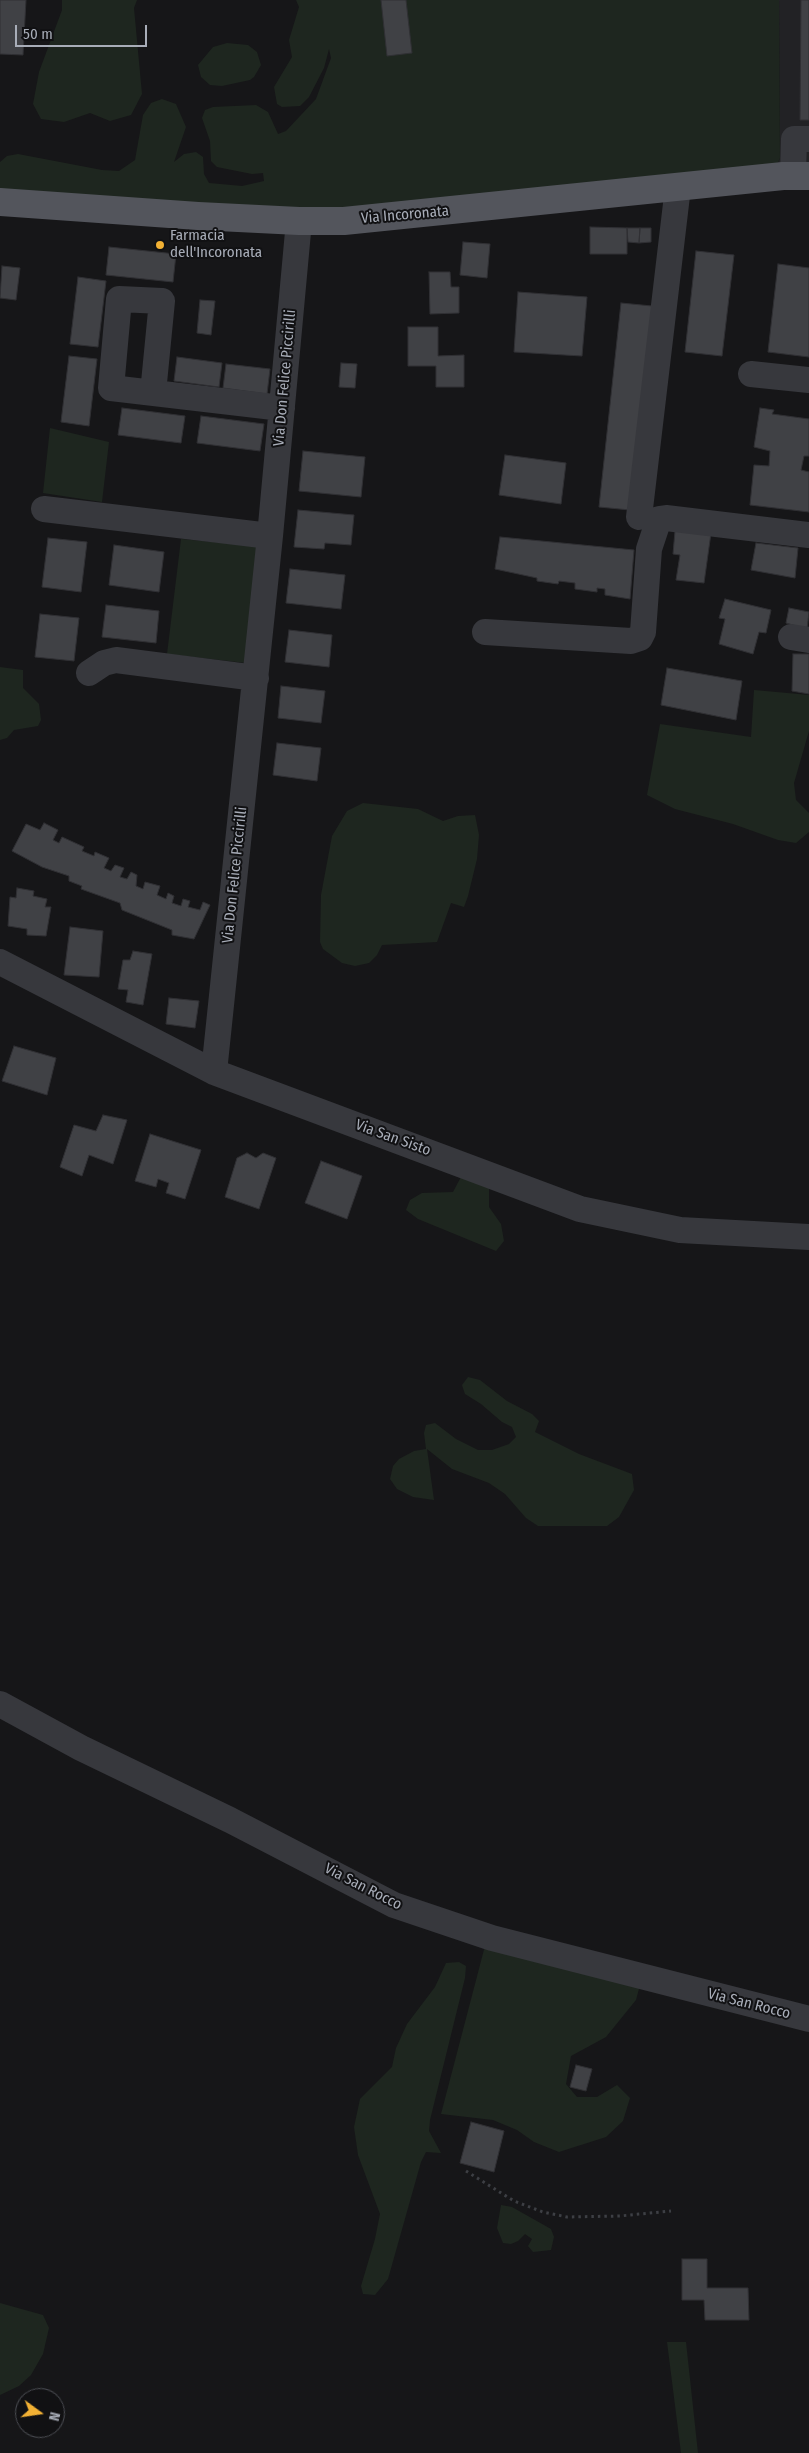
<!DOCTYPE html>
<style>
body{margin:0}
#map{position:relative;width:809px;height:2453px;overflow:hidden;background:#161618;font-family:"Fira Sans Condensed",sans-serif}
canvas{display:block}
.north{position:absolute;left:15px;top:2388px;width:50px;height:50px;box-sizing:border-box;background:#111113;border:1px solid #4d4f55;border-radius:50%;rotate:104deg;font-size:14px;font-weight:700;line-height:20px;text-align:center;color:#a8adb8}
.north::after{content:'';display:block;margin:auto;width:18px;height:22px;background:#f2b134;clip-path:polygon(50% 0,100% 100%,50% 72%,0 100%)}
.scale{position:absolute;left:15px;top:25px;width:132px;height:22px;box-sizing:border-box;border:2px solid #a8adb8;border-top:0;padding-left:6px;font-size:15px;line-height:18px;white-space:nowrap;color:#a8adb8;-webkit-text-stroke:4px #111113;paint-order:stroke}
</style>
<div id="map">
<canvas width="809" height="2453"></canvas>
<div class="north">N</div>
<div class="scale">50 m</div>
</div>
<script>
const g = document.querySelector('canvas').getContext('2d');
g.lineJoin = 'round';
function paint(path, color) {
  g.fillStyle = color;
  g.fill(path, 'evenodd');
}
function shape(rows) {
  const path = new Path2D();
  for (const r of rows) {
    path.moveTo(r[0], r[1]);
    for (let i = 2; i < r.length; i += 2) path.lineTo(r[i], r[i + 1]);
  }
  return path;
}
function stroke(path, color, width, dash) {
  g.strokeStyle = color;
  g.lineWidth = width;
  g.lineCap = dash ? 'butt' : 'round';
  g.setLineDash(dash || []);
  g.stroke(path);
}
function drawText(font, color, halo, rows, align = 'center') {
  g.font = font + ' "Fira Sans Condensed",sans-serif';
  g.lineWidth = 4;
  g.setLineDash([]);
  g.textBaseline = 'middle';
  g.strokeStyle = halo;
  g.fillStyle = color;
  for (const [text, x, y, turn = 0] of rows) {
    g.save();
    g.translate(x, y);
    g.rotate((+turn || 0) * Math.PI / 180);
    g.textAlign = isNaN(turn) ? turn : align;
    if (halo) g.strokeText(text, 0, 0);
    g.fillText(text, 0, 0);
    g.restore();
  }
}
paint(shape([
 [779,0,809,0,809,170,774,171,780,158]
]), '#222225');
paint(shape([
 [62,0,137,0,134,8,142,94,131,115,110,121,90,113,64,122,41,119,33,104,39,72,62,10],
 [296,0,779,0,780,158,774,171,290,212,0,189,0,162,7,156,18,154,102,170,119,171,135,160,143,115,151,103,162,99,176,104,186,127,174,162,184,154,196,152,203,157,204,174,209,183,242,186,264,181,263,173,252,174,217,167,211,161,210,141,202,118,205,110,213,107,256,105,268,112,278,134,286,131,316,99,331,58,329,49,324,68,309,97,300,106,282,107,277,104,274,87,292,57,289,40,299,7],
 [227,43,248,45,257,52,261,65,254,77,250,80,222,86,210,85,201,77,198,65,213,47],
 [50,428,109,442,102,502,43,493],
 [181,539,257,546,246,663,167,654],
 [0,667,23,670,23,688,39,704,41,720,38,726,14,730,7,738,0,740],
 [754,690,809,695,809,731,794,783,796,800,809,813,809,832,796,843,778,840,733,824,675,809,647,795,660,724,751,737],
 [363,803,418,809,443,821,458,816,475,815,479,835,477,859,468,896,464,907,451,903,437,942,382,945,377,955,369,963,355,966,342,963,323,949,320,942,321,895,332,836,347,811],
 [462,1175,489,1185,489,1207,501,1224,504,1241,496,1251,418,1219,406,1210,410,1200,422,1193,453,1192],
 [468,1377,480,1380,507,1401,532,1414,539,1421,535,1432,579,1454,632,1474,634,1490,619,1517,607,1526,538,1526,526,1518,505,1494,489,1483,452,1469,427,1449,434,1500,413,1497,397,1489,390,1479,393,1466,399,1459,414,1451,426,1449,424,1433,426,1425,435,1423,456,1439,478,1450,492,1450,509,1444,516,1437,512,1427,502,1422,481,1404,465,1394,462,1385],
 [486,1942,641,1981,636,2000,606,2037,571,2056,566,2084,577,2097,597,2097,617,2085,630,2098,623,2121,606,2137,559,2152,534,2142,517,2130,493,2120,441,2114],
 [459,1962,466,1966,465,1978,430,2120,429,2131,441,2153,426,2152,421,2162,388,2279,375,2295,363,2294,361,2286,375,2239,380,2214,358,2155,354,2127,360,2099,392,2067,396,2048,407,2024,435,1987,446,1963],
 [501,2205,512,2207,551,2229,554,2237,551,2250,533,2252,528,2246,532,2239,525,2234,518,2241,511,2244,503,2243,497,2228],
 [0,2303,43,2315,49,2328,43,2354,31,2375,19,2386,0,2395],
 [667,2342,686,2342,698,2453,681,2453]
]), '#1e261f');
const building = shape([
 [0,0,26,0,23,55,0,54,0,0],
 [381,0,406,0,412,53,387,56,381,0],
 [801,0,809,0,809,120,800,120,801,0],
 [590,227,627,228,627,254,590,254,590,227],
 [627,228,640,228,639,243,628,242,627,228],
 [640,228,651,228,651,242,639,243,640,228],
 [463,242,490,244,487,278,460,275,463,242],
 [109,247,176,254,173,282,106,275,109,247],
 [696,251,734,255,722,356,685,352,696,251],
 [778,264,809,268,809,357,768,352,778,264],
 [2,266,20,268,16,300,0,298,2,266],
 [429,272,450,272,451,287,459,287,459,313,430,314,429,272],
 [78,277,106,281,98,347,70,344,78,277],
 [518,292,587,297,582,356,514,352,518,292],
 [200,300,215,301,211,335,197,333,200,300],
 [621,303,652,306,630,510,599,507,621,303],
 [408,327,438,327,438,356,464,355,464,387,436,387,436,366,408,366,408,327],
 [69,356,97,359,89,426,61,422,69,356],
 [177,357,222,363,219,387,174,381,177,357],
 [341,363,357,364,355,388,339,387,341,363],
 [226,364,270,369,267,394,223,388,226,364],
 [122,408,185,416,181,443,118,435,122,408],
 [760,408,774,410,772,414,809,419,809,456,804,456,801,470,809,472,809,512,750,505,754,465,769,466,770,451,754,447,760,408],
 [201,416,264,424,260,451,197,443,201,416],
 [303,451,365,457,361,497,299,491,303,451],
 [505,455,566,463,561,504,499,495,505,455],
 [298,510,354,515,351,545,325,543,324,549,294,547,298,510],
 [675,531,711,533,704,583,676,580,680,555,673,554,675,531],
 [500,537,634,550,630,599,605,595,605,589,597,588,597,592,575,589,575,583,559,581,558,584,537,581,537,578,495,569,500,537],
 [48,538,87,542,81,592,42,587,48,538],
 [756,543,798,548,795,578,751,570,756,543],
 [114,545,164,552,159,592,109,585,114,545],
 [290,569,345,575,341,609,286,603,290,569],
 [725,599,771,610,766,633,759,632,753,654,719,644,725,619,719,618,725,599],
 [106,605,159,611,156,643,102,637,106,605],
 [789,608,809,612,807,629,786,623,789,608],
 [40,614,79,618,74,661,35,657,40,614],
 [289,630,332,635,329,667,285,662,289,630],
 [793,654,809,654,809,694,792,691,793,654],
 [667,668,742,681,736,720,661,705,667,668],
 [281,686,325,691,321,723,278,718,281,686],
 [277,743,321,748,317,781,273,775,277,743],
 [44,823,58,830,53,840,59,843,62,837,84,847,82,851,94,856,95,852,109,858,104,868,111,871,115,865,124,868,120,877,127,879,131,872,137,875,136,886,143,889,145,882,160,886,157,895,166,899,168,893,174,896,172,903,181,906,183,899,190,901,188,907,200,910,203,902,210,905,194,939,172,935,172,930,122,910,120,903,81,889,82,886,69,881,69,876,42,867,12,851,26,824,40,830,44,823],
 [17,888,34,891,33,896,47,899,45,907,51,907,46,936,27,935,27,929,8,926,10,897,16,898,17,888],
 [70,927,103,931,99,977,64,975,70,927],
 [133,951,152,954,143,1005,126,1002,128,990,118,989,123,960,130,960,133,951],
 [169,998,199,1001,195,1028,166,1024,169,998],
 [14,1046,56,1058,47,1095,2,1081,14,1046],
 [103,1115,127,1120,113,1164,89,1155,82,1176,60,1167,74,1125,96,1131,103,1115],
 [150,1134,201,1150,185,1199,166,1193,169,1183,158,1179,156,1187,135,1181,150,1134],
 [247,1153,256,1158,263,1153,276,1158,259,1209,225,1197,237,1158,247,1153],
 [321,1161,362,1176,347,1219,305,1203,321,1161],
 [576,2065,592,2069,586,2091,570,2087,576,2065],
 [471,2122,504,2131,494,2172,460,2163,471,2122],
 [682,2259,707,2259,707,2288,748,2288,749,2320,705,2320,704,2300,682,2300,682,2259]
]);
paint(building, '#404145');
stroke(building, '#303034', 1);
stroke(shape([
 [466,2171,514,2201,543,2212,567,2217,620,2216,671,2211]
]), '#3d3f44', 3, [2.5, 4]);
stroke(shape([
 [793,176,794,139,809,139],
 [751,374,809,380],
 [153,393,162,301,119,299,111,388,282,408],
 [44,509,270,536],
 [639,517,678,187],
 [485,632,631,641,640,638,643,632,649,549,659,519,666,518,809,535],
 [791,637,809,640],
 [89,673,104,663,116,660,256,678],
 [0,962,214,1072,580,1209,680,1230,809,1237],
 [214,1072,270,536,299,221],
 [0,1704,81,1748,230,1820,394,1905,492,1938,809,2019]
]), '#37383d', 26);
stroke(shape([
 [0,202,198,216,299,221,344,221,783,176,809,176]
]), '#53555c', 28);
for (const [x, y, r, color] of [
 [160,245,5,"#f2b134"]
]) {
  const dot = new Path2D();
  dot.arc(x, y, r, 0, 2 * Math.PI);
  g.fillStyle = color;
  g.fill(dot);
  stroke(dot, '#111113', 2);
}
drawText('15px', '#a8adb8', '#111113', [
 ["Via Incoronata",405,215,-5],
 ["Via Don Felice Piccirilli",285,378,-85],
 ["Via Don Felice Piccirilli",235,875,-84],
 ["Via San Sisto",393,1138,20],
 ["Via San Rocco",363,1887,27],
 ["Via San Rocco",749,2004,14]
]);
drawText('15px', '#a8adb8', '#111113', [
 ["Farmacia",170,236],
 ["dell'Incoronata",170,253]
], 'left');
</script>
